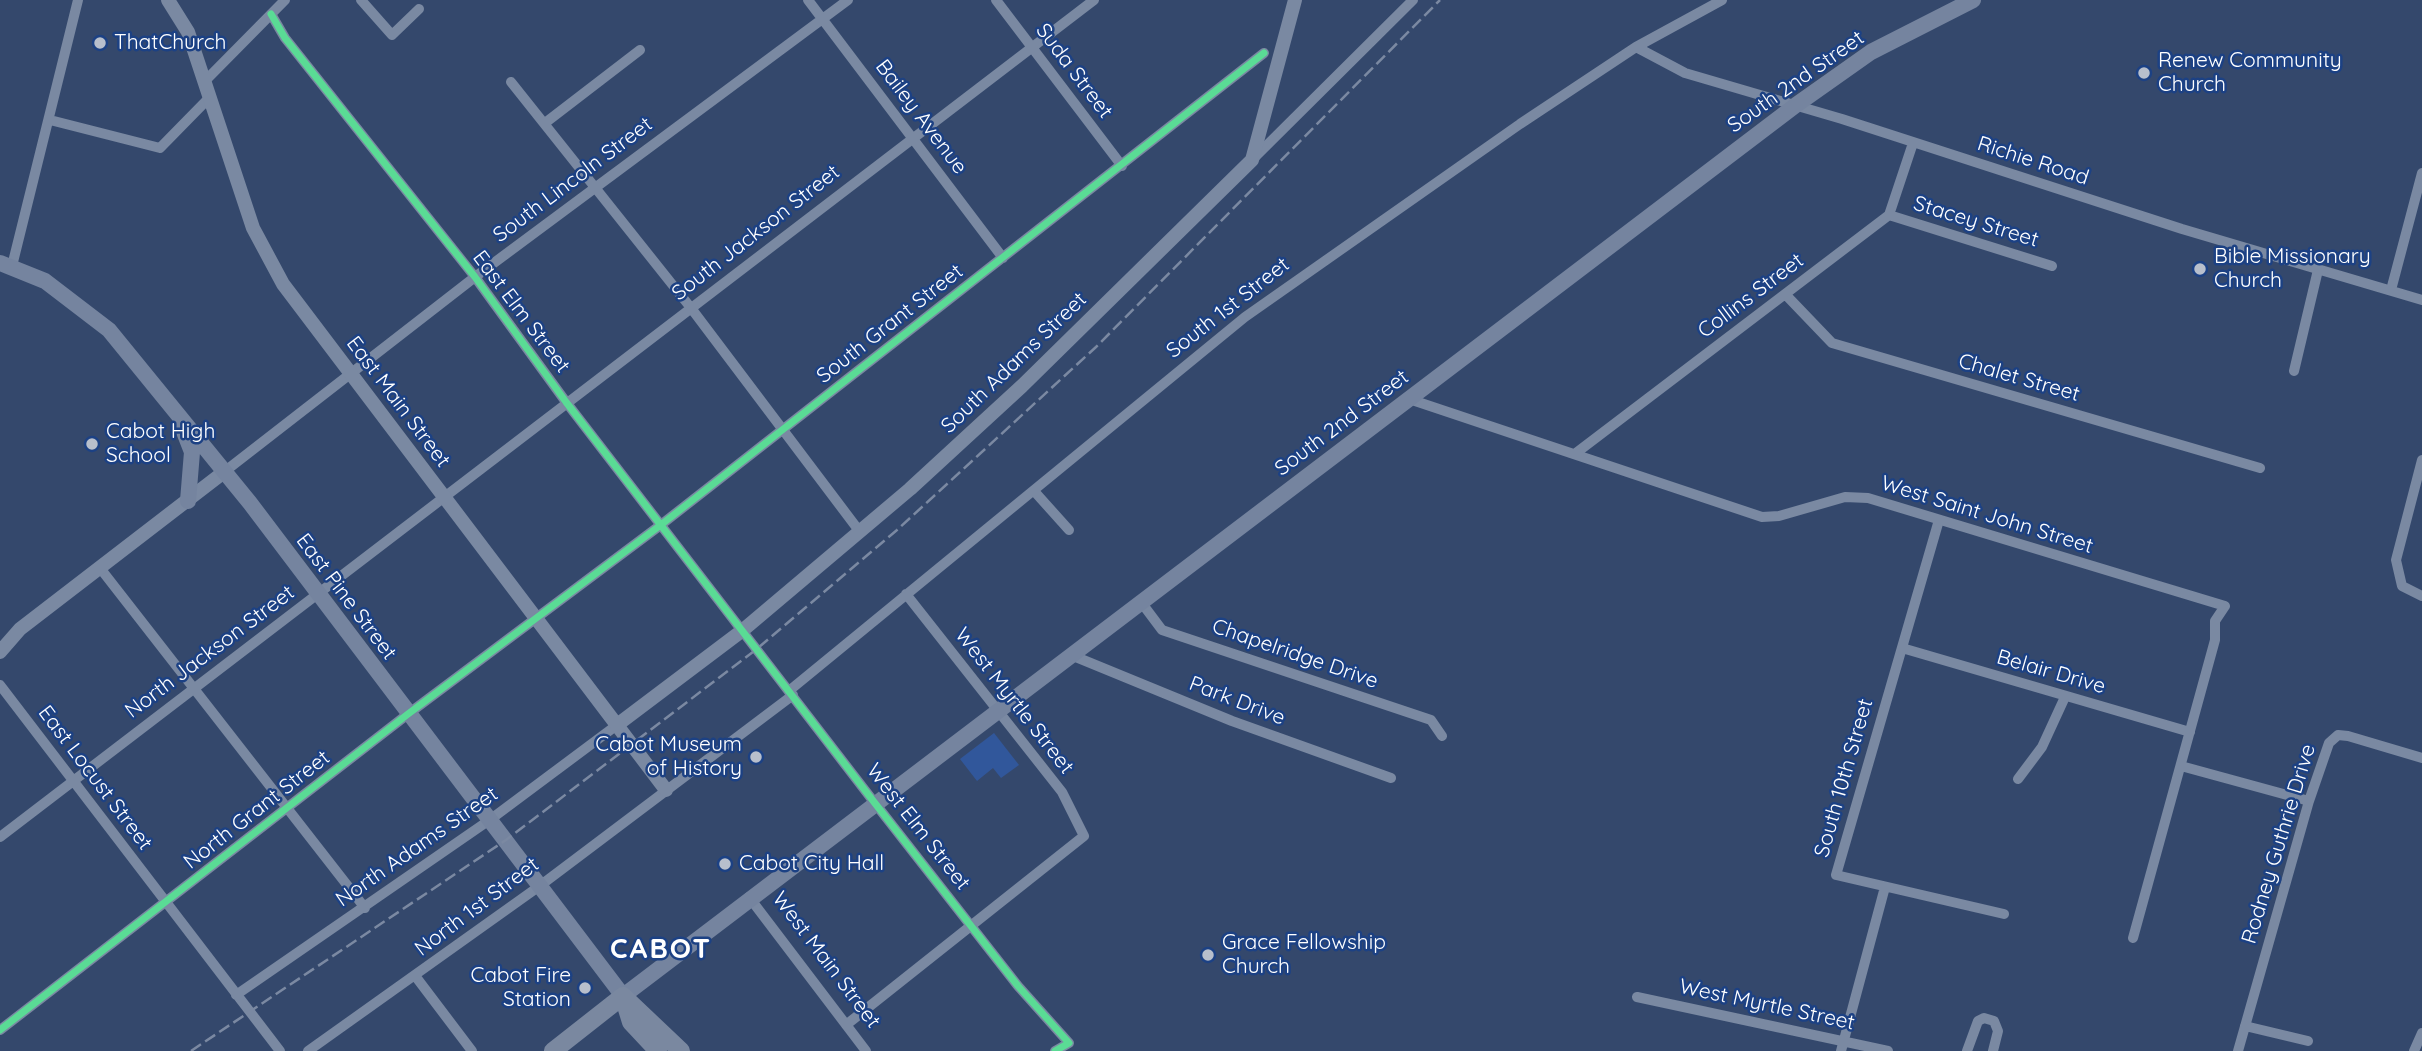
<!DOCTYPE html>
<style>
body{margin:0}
canvas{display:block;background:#34486c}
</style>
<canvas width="2422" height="1051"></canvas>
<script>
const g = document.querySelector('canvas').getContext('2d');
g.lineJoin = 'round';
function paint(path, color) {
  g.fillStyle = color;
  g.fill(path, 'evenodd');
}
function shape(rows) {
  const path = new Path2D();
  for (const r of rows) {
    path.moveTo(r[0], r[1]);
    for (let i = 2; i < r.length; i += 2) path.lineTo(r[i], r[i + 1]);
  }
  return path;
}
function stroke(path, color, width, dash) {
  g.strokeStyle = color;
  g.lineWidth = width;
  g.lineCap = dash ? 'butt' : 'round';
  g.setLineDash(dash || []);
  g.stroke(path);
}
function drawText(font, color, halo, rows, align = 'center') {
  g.font = font + ' Quicksand,sans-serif';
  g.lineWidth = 5;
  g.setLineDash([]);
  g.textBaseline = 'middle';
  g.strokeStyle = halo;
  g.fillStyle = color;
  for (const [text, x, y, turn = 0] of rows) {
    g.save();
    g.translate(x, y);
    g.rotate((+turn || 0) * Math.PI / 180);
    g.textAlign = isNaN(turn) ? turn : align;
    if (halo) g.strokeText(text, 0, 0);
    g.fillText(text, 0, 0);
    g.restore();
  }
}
paint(shape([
 [994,733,1019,765,1001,778,993,768,977,781,960,759]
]), '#31579b');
stroke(shape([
 [361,0,392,35,419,9],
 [808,0,1003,258],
 [996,0,1122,166],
 [271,14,285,38,475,277,566,402,874,802,1018,986,1069,1043,1055,1051],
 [1636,47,1685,73,1842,119,2182,229,2422,300],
 [205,81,285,0],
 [511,82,691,308,860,532],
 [50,120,160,148,209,98],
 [545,123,640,50],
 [1254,158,1413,0],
 [1889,215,2052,266],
 [12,266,78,0],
 [2391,290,2422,173],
 [1785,294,1832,343,2260,468],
 [2294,371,2318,270],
 [1409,399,1762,517,1779,516,1845,497,1868,498,2225,606,2215,621,2215,640,2133,938],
 [1576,453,1889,215,1913,143],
 [2422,460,2396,560,2402,586,2422,596],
 [224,472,475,277,848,0],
 [1034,491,1069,530],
 [1939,520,1836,875,2004,914],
 [100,568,365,908],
 [1141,602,1162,630,1431,720,1442,736],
 [1902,648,2190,732],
 [1071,655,1232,721,1391,778],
 [0,685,280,1051],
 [790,690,1245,317,1520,124,1636,47,1722,0],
 [2181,766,2309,801],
 [2018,779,2042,747,2065,697],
 [0,837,1094,0],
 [749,897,866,1051],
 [416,977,472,1051],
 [236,995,491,819,617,725],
 [1637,997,1888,1051],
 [846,1025,1084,836,1062,792,906,594],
 [2245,1026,2308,1041],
 [0,1030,408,714,662,524,1264,53],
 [308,1051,541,885,793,695],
 [1841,1051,1885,887],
 [1967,1051,1978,1021,1984,1018,1994,1021,1998,1031,1993,1051],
 [2238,1051,2309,801,2329,743,2338,735,2348,736,2422,758],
 [2414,1051,2422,1033]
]), '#7a89a2', 10);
stroke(shape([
 [168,0,188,32,253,228,283,284,666,790],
 [0,652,20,629,224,472],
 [617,725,743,630,910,489,1022,386,1252,160,1295,0]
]), '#7a89a2', 14);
stroke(shape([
 [0,263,45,281,109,330,250,503,623,996,1796,105,1871,52,1973,0],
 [183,429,192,452,188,501]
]), '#75849f', 16);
stroke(shape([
 [623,996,681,1051],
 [623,996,631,1022,658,1051],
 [553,1051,623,996]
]), '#7a88a0', 18);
stroke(shape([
 [191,1051,506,840,758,648,897,530,1096,347,1440,0]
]), '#7b89a2', 2.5, [12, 5]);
stroke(shape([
 [271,14,285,38,475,277,566,402,874,802,1018,986,1069,1043,1055,1051],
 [0,1030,408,714,662,524,1264,53]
]), '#5adb95', 7);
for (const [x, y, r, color] of [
 [100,43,7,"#b8bfcc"],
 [2144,73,7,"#b8bfcc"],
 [2200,269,7,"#b8bfcc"],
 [92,444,7,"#b8bfcc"],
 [756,757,7,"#b8bfcc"],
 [725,864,7,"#b8bfcc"],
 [1208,955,7,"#b8bfcc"],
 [585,988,7,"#b8bfcc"]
]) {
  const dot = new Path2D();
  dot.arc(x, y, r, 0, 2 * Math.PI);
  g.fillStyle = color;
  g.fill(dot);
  stroke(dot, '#1c4184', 2.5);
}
drawText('21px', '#fff', '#1c4184', [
 ["ThatChurch",114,43],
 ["Renew Community",2158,61],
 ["Church",2158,85],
 ["Bible Missionary",2214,257],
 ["Church",2214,281],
 ["Cabot High",106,432],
 ["School",106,456],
 ["Cabot Museum",742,745,"right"],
 ["of History",742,769,"right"],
 ["Cabot City Hall",739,864],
 ["Grace Fellowship",1222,943],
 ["Church",1222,967],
 ["Cabot Fire",571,976,"right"],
 ["Station",571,1000,"right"]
], 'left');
drawText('21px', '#fff', '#1c4184', [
 ["Suda Street",1074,71,53],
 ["South 2nd Street",1796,82,-35],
 ["Bailey Avenue",921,117,53],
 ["Richie Road",2033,161,18],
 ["South Lincoln Street",573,180,-37],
 ["Stacey Street",1976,222,17],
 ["South Jackson Street",756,233,-38],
 ["Collins Street",1751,296,-37],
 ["South 1st Street",1228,308,-38],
 ["East Elm Street",521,312,53],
 ["South Grant Street",890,324,-38],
 ["South Adams Street",1014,363,-44],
 ["Chalet Street",2019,378,16],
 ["East Main Street",398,402,53],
 ["South 2nd Street",1342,423,-37],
 ["West Saint John Street",1987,515,17],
 ["East Pine Street",346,597,53],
 ["North Jackson Street",210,652,-37],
 ["Chapelridge Drive",1295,654,19],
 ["Belair Drive",2051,672,16],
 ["West Myrtle Street",1014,701,52],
 ["Park Drive",1237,701,21],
 ["East Locust Street",95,778,53],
 ["South 10th Street",1844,778,-74],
 ["North Grant Street",257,810,-38],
 ["West Elm Street",918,827,52],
 ["Rodney Guthrie Drive",2279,844,-73],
 ["North Adams Street",417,847,-35],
 ["North 1st Street",477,907,-37],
 ["West Main Street",826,960,53],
 ["West Myrtle Street",1767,1005,12]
]);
g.letterSpacing = '2px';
drawText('bold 28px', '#fff', '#1c4184', [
 ["CABOT",661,950]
]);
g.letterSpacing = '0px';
</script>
